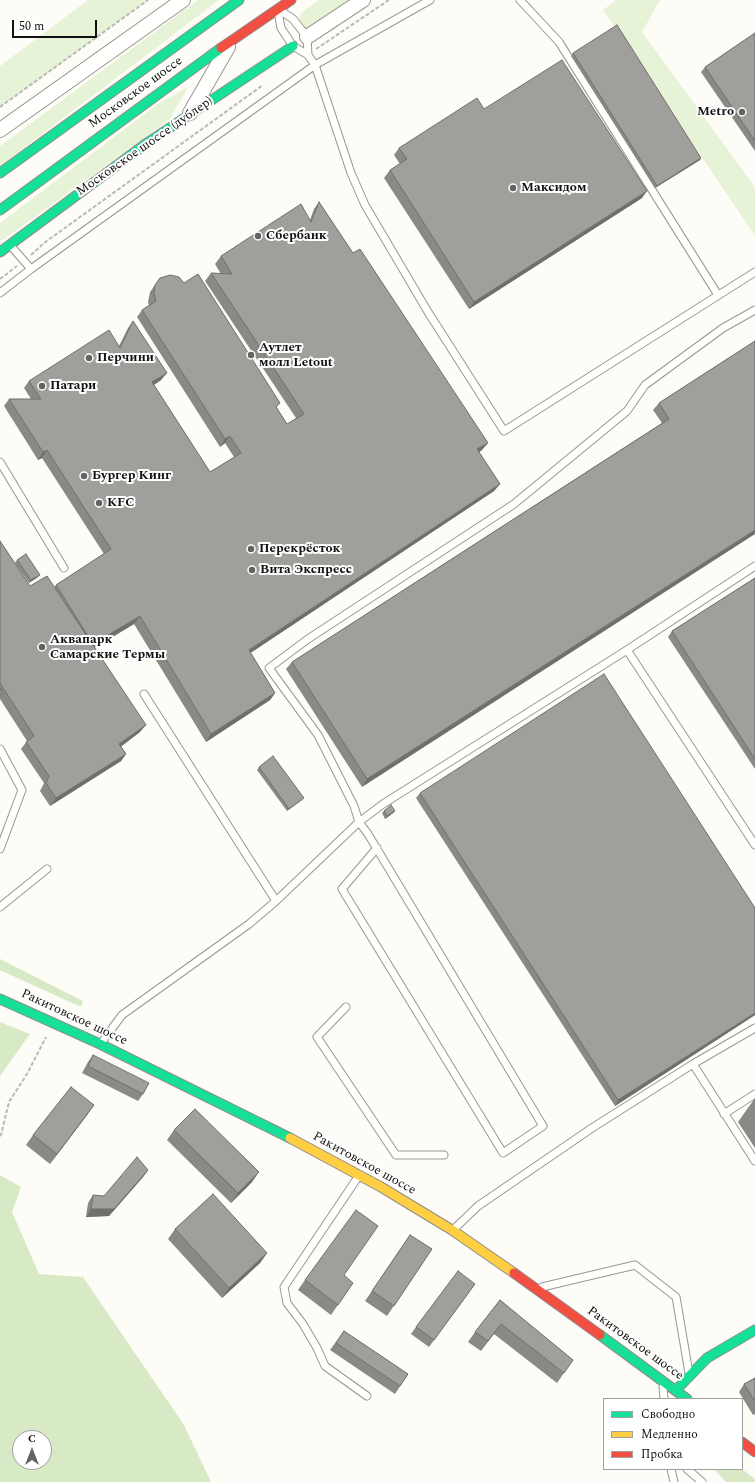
<!DOCTYPE html>
<meta charset="utf-8">
<style>
body{margin:0}
#map{position:relative;width:755px;height:1482px;overflow:hidden;background:#fdfcf7;font-family:Spectral,serif}
canvas{display:block}
.legend{position:absolute;left:603px;top:1398px;width:140px;height:72px;box-sizing:border-box;background:#fff;border:1px solid #a0a0a0;margin:0;padding:5px 7px;list-style:none;font-size:12px;color:#111}
.legend li{display:flex;align-items:center;gap:8px;height:20px}
.legend b{width:20px;border:1px solid #a0a0a0}
.north{position:absolute;left:12px;top:1430px;width:40px;height:40px;box-sizing:border-box;background:#fff;border:1px solid #a0a0a0;border-radius:50%;rotate:0deg;font-size:11px;font-weight:700;line-height:16px;text-align:center;color:#111}
.north::after{content:'';display:block;margin:auto;width:14px;height:18px;background:#646362;clip-path:polygon(50% 0,100% 100%,50% 72%,0 100%)}
.scale{position:absolute;left:12px;top:20px;width:85px;height:18px;box-sizing:border-box;border:2px solid #111;border-top:0;padding-left:5px;font-size:12px;line-height:14px;white-space:nowrap;color:#111;-webkit-text-stroke:3px #fff;paint-order:stroke}
</style>
<div id="map">
<canvas width="755" height="1482"></canvas>
<ul class="legend">
<li><b style="height:5px;background:#16e098"></b>Свободно</li>
<li><b style="height:5px;background:#ffcf43"></b>Медленно</li>
<li><b style="height:5px;background:#f24e42"></b>Пробка</li>
</ul>
<div class="north">С</div>
<div class="scale">50 m</div>
</div>
<script>
const g = document.querySelector('canvas').getContext('2d');
g.lineJoin = 'round';
function paint(path, color) {
  g.fillStyle = color;
  g.fill(path, 'evenodd');
}
function shape(rows) {
  const path = new Path2D();
  for (const r of rows) {
    path.moveTo(r[0], r[1]);
    for (let i = 2; i < r.length; i += 2) path.lineTo(r[i], r[i + 1]);
  }
  return path;
}
function stroke(path, color, width, dash) {
  g.strokeStyle = color;
  g.lineWidth = width;
  g.lineCap = dash ? 'butt' : 'round';
  g.setLineDash(dash || []);
  g.stroke(path);
}
function drawText(font, color, halo, rows, align = 'center') {
  g.font = font + ' Spectral,serif';
  g.lineWidth = 4;
  g.setLineDash([]);
  g.textBaseline = 'middle';
  g.strokeStyle = halo;
  g.fillStyle = color;
  for (const [text, x, y, turn = 0] of rows) {
    g.save();
    g.translate(x, y);
    g.rotate((+turn || 0) * Math.PI / 180);
    g.textAlign = isNaN(turn) ? turn : align;
    if (halo) g.strokeText(text, 0, 0);
    g.fillText(text, 0, 0);
    g.restore();
  }
}
paint(shape([
 [88,0,148,0,0,107,0,66],
 [198,0,219,0,0,166,0,146],
 [319,0,350,0,304,29,299,18,301,13],
 [616,0,660,0,642,32,755,187,755,236,603,10],
 [189,86,169,120,0,242,0,223,158,104]
]), '#e7f3d7');
paint(shape([
 [0,959,83,1001,81,1007,0,970],
 [0,1022,30,1034,0,1076],
 [0,1175,21,1187,12,1212,39,1274,83,1277,184,1425,211,1482,0,1482],
 [20,1438,44,1438,44,1462,20,1462],
 [714,1469,742,1469,755,1479,755,1482,726,1482]
]), '#d8eac5');
const lane = shape([
 [520,0,559,42,718,295],
 [278,11,281,28,293,46,308,55,315,65,351,173,365,205,428,312,504,431,755,272],
 [281,11,293,19,307,37,308,55],
 [10,245,31,269],
 [0,293,31,269,315,65,430,0],
 [0,462,64,568],
 [627,650,755,845],
 [144,694,276,901],
 [0,749,22,790,0,849],
 [377,848,342,889,503,1153,543,1126,368,834,359,822,354,806,318,735,269,668,308,639,514,504,627,411,645,385,723,328,755,310],
 [0,907,47,869],
 [346,1007,317,1037,396,1155,444,1155],
 [102,1042,122,1015,249,924,276,901,359,822,383,804,627,650,755,566],
 [693,1064,755,1161],
 [724,1114,755,1094],
 [358,1177,284,1287,287,1303,303,1324,317,1348,325,1366,367,1396],
 [454,1229,478,1206,592,1128,693,1064,755,1028],
 [542,1287,635,1265,676,1297,689,1373],
 [663,1387,664,1399],
 [671,1469,674,1482],
 [687,1469,702,1482]
]);
const street = shape([
 [307,37,363,0],
 [190,113,228,47],
 [0,130,183,0]
]);
const fast = shape([
 [0,173,239,0],
 [0,210,221,48],
 [0,252,147,143,293,46],
 [0,999,100,1044,290,1138],
 [600,1335,687,1399],
 [676,1390,707,1358,755,1330]
]);
const slow = shape([
 [290,1138,381,1187,452,1230,514,1273]
]);
const jam = shape([
 [221,48,291,0],
 [514,1273,600,1335],
 [742,1442,755,1452]
]);
stroke(lane, '#979795', 9);
stroke(street, '#979795', 16);
stroke(fast, '#8e8d8b', 11);
stroke(slow, '#8e8d8b', 11);
stroke(jam, '#8e8d8b', 11);
stroke(shape([
 [316,49,389,0],
 [0,107,148,0],
 [31,255,44,243,263,85],
 [0,279,17,266],
 [0,1136,1,1135,9,1102,27,1074,46,1037]
]), '#b9b9b8', 2, [4, 2]);
stroke(lane, '#fffffe', 7);
stroke(street, '#fffffe', 14);
stroke(fast, '#16e098', 9);
stroke(slow, '#ffcf43', 9);
stroke(jam, '#f24e42', 9);
paint(shape([
 [755,33,755,151,701,72,705,67],
 [573,53,700,160,655,188,571,56],
 [484,109,642,198,469,309,384,178,390,170,400,164,394,155,399,148],
 [319,202,482,450,479,452,500,484,494,491,250,653,275,693,270,700,206,742,134,624,94,647,140,732,121,746,126,754,121,761,50,806,40,791,44,783,21,749,27,741,0,699,0,541,30,586,54,587,56,585,104,554,42,458,38,460,4,406,9,399,31,399,24,388,29,381,119,346,128,328,133,321,161,380,154,385,210,472,234,457,225,443,220,447,137,317,142,310,149,305,148,302,150,292,160,278,277,408,287,424,296,418,205,281,211,273,221,274,215,264,221,256,310,220,314,209],
 [755,341,362,787,286,669,292,662,662,423,653,410,659,403],
 [17,560,38,577,29,583,15,563],
 [755,578,755,769,668,637,672,631],
 [259,767,302,800,287,811,257,770],
 [420,793,755,908,755,1015,615,1106,416,798],
 [384,811,395,811,393,813,385,819,382,813],
 [93,1055,143,1094,138,1101,82,1073,88,1062],
 [755,1098,755,1148,738,1122],
 [94,1105,87,1115,50,1164,26,1145,33,1135],
 [174,1130,252,1182,231,1203,167,1140],
 [148,1170,143,1177,109,1216,86,1217,88,1203,93,1195,104,1196],
 [175,1229,267,1253,260,1263,222,1298,168,1239],
 [410,1235,432,1249,387,1316,365,1301],
 [305,1280,353,1283,331,1315,298,1290],
 [470,1291,429,1347,411,1334,416,1327],
 [500,1300,573,1360,557,1383,494,1334,481,1351,468,1342,475,1332],
 [344,1331,408,1374,395,1394,330,1350],
 [755,1378,755,1414,753,1415,739,1392,744,1384]
]), '#8a8986');
paint(shape([
 [701,158,700,160,655,188,657,186],
 [647,191,642,198,469,309,474,302],
 [167,373,161,380,146,390,152,382],
 [230,436,225,443,220,447,225,439],
 [488,443,482,450,472,457,477,449],
 [47,450,42,458,38,460,43,452],
 [500,484,494,491,243,658,249,650],
 [755,530,755,534,362,787,367,779],
 [40,575,38,577,29,583,31,580],
 [140,616,134,624,88,652,93,644],
 [275,693,270,700,206,742,211,734],
 [146,725,140,732,114,752,119,744],
 [126,754,121,761,50,806,56,798],
 [395,811,393,813,385,819,387,816],
 [755,1013,755,1015,615,1106,618,1100],
 [94,1105,87,1115,50,1164,57,1154],
 [148,1170,143,1177,109,1216,86,1217,91,1209],
 [259,1172,252,1182,231,1203,238,1193],
 [267,1253,260,1263,222,1298,229,1288]
]), '#716f6d');
const building = shape([
 [617,25,701,158,657,186,573,53,617,25],
 [755,33,755,141,705,67,755,33],
 [562,60,647,191,474,302,390,170,407,159,399,148,477,98,484,109,562,60],
 [319,202,353,253,360,249,488,443,477,449,500,484,249,650,275,693,211,734,140,616,93,644,56,585,111,549,47,450,43,452,9,399,41,399,29,381,109,330,120,348,133,321,167,373,152,382,210,472,241,453,230,436,225,439,142,310,156,301,154,294,155,285,160,278,170,275,179,277,184,283,198,274,280,403,276,407,287,424,304,414,211,273,232,274,221,256,301,204,311,222,319,202],
 [755,341,755,530,367,779,292,662,669,419,659,403,755,341],
 [0,541,30,586,47,576,146,725,119,744,126,754,56,798,46,783,49,776,26,742,34,736,0,683,0,541],
 [26,554,40,575,31,580,17,560,26,554],
 [755,578,755,759,672,631,755,578],
 [604,674,755,908,755,1013,618,1100,420,793,604,674],
 [0,688,3,693,0,695,0,688],
 [273,756,304,798,289,809,259,767,273,756],
 [391,805,395,811,387,816,384,811,391,805],
 [93,1055,149,1083,143,1094,88,1066,93,1055],
 [71,1087,94,1105,57,1154,33,1135,71,1087],
 [195,1109,259,1172,238,1193,174,1130,195,1109],
 [137,1157,148,1170,114,1209,91,1209,93,1195,104,1196,137,1157],
 [213,1194,267,1253,229,1288,175,1229,213,1194],
 [356,1210,378,1226,344,1275,353,1283,338,1305,305,1280,356,1210],
 [410,1235,432,1249,394,1306,372,1291,410,1235],
 [458,1271,475,1284,434,1340,416,1327,458,1271],
 [500,1300,573,1360,564,1373,501,1324,488,1341,475,1332,500,1300],
 [344,1331,408,1374,400,1386,336,1343,344,1331],
 [755,1378,755,1401,744,1384,755,1378]
]);
paint(building, '#a19f9c');
stroke(building, '#716f6d', 1);
for (const [x, y, r, color] of [
 [742,112,4,"#646362"],
 [513,188,4,"#646362"],
 [258,236,4,"#646362"],
 [251,355,4,"#646362"],
 [89,358,4,"#646362"],
 [42,386,4,"#646362"],
 [84,476,4,"#646362"],
 [99,503,4,"#646362"],
 [251,549,4,"#646362"],
 [252,570,4,"#646362"],
 [42,647,4,"#646362"]
]) {
  const dot = new Path2D();
  dot.arc(x, y, r, 0, 2 * Math.PI);
  g.fillStyle = color;
  g.fill(dot);
  stroke(dot, '#fff', 1.5);
}
drawText('13px', '#111', '#fff', [
 ["Московское шоссе",136,93,-36],
 ["Московское шоссе (дублер)",145,147,-35],
 ["Ракитовское шоссе",74,1018,25],
 ["Ракитовское шоссе",364,1164,29],
 ["Ракитовское шоссе",635,1344,36]
]);
drawText('bold 13px', '#111', '#fff', [
 ["Metro",734,112,"right"],
 ["Максидом",521,188],
 ["Сбербанк",266,236],
 ["Аутлет",259,348],
 ["молл Letout",259,363],
 ["Перчини",97,358],
 ["Патари",50,386],
 ["Бургер Кинг",92,476],
 ["KFC",107,503],
 ["Перекрёсток",259,549],
 ["Вита Экспресс",260,570],
 ["Аквапарк",50,640],
 ["Самарские Термы",50,655]
], 'left');
</script>
